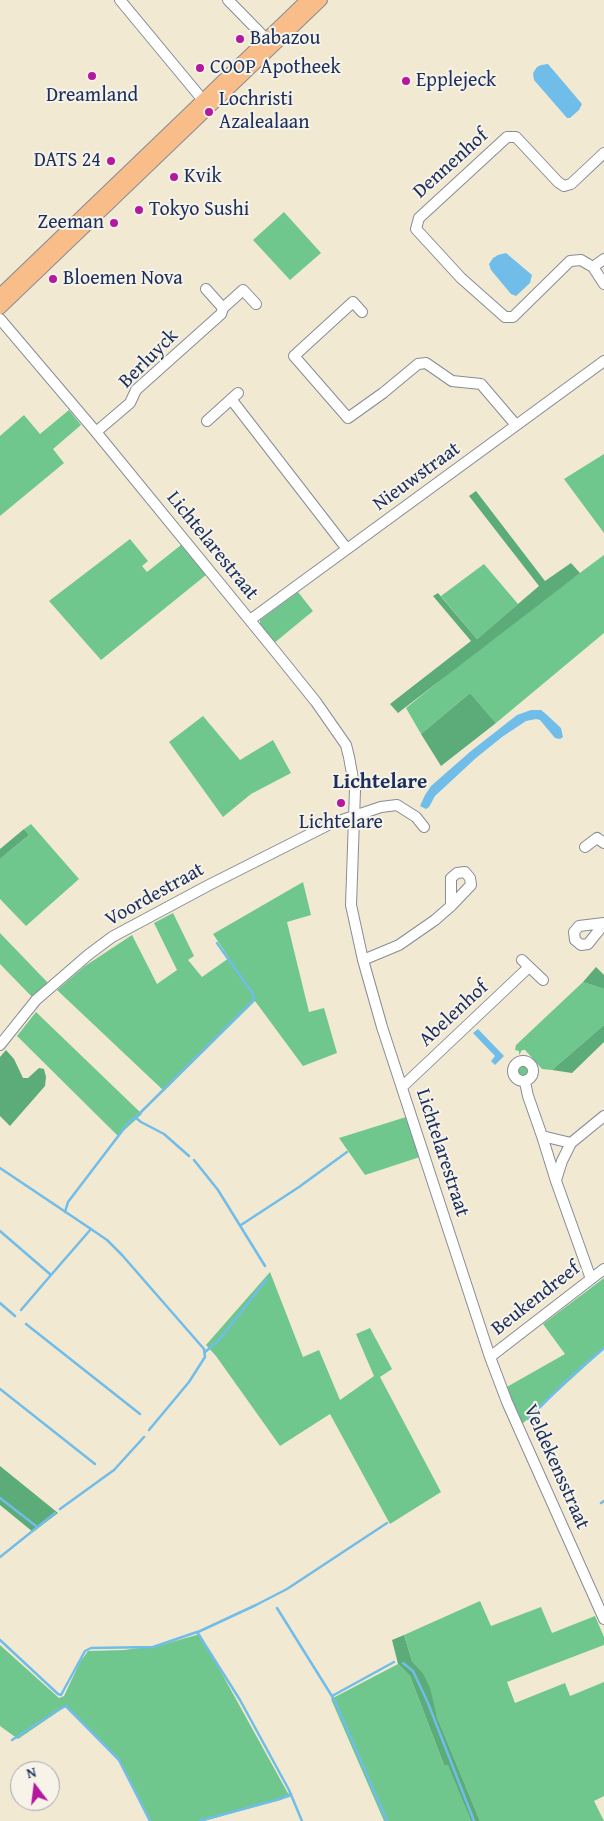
<!DOCTYPE html>
<style>
body{margin:0}
#map{position:relative;width:604px;height:1821px;overflow:hidden;background:#f2e9d2;font-family:"Gentium Book Plus",serif}
canvas{display:block}
.north{position:absolute;left:10px;top:1761px;width:50px;height:50px;box-sizing:border-box;background:#f7f3e8;border:1px solid #9fa5b1;border-radius:50%;rotate:345deg;font-size:14px;font-weight:700;line-height:20px;text-align:center;color:#1b2f5e}
.north::after{content:'';display:block;margin:auto;width:18px;height:22px;background:#b5179e;clip-path:polygon(50% 0,100% 100%,50% 72%,0 100%)}
</style>
<div id="map">
<canvas width="604" height="1821"></canvas>
<div class="north">N</div>
</div>
<script>
const g = document.querySelector('canvas').getContext('2d');
g.lineJoin = 'round';
function paint(path, color) {
  g.fillStyle = color;
  g.fill(path, 'evenodd');
}
function shape(rows) {
  const path = new Path2D();
  for (const r of rows) {
    if (r.length === 3) {
      path.moveTo(r[0] + r[2], r[1]);
      path.arc(r[0], r[1], r[2], 0, 2 * Math.PI);
      continue;
    }
    path.moveTo(r[0], r[1]);
    for (let i = 2; i < r.length; i += 2) path.lineTo(r[i], r[i + 1]);
  }
  return path;
}
function stroke(path, color, width, dash) {
  g.strokeStyle = color;
  g.lineWidth = width;
  g.lineCap = dash ? 'butt' : 'round';
  g.setLineDash(dash || []);
  g.stroke(path);
}
function drawText(font, color, halo, rows, align = 'center') {
  g.font = font + ' "Gentium Book Plus",serif';
  g.lineWidth = 4;
  g.setLineDash([]);
  g.textBaseline = 'middle';
  g.strokeStyle = halo;
  g.fillStyle = color;
  for (const [text, x, y, turn = 0] of rows) {
    g.save();
    g.translate(x, y);
    g.rotate((+turn || 0) * Math.PI / 180);
    g.textAlign = isNaN(turn) ? turn : align;
    if (halo) g.strokeText(text, 0, 0);
    g.fillText(text, 0, 0);
    g.restore();
  }
}
paint(shape([
 [284,212,321,253,290,280,253,240],
 [69,410,81,425,53,449,64,463,0,516,0,436,24,415,40,434],
 [604,454,604,533,564,479],
 [130,539,148,561,142,566,147,572,181,545,206,575,101,660,49,601],
 [604,555,604,633,496,723,470,693,421,734,406,708,499,633],
 [484,564,518,604,477,639,441,596],
 [298,592,313,611,273,644,260,626,260,620],
 [203,716,240,760,273,740,291,773,251,794,223,817,169,742],
 [31,824,79,879,26,926,0,899,0,859,29,835,24,829],
 [303,882,311,915,287,922,309,1012,324,1008,337,1053,303,1066,255,1001,164,1091,57,990,85,966,132,935,157,984,177,970,154,923,173,913,194,956,188,960,202,977,229,958,213,934],
 [0,933,49,984,34,999,0,964],
 [583,982,604,989,604,1025,552,1070,542,1069,525,1050,522,1050,519,1055,519,1051,515,1050,516,1045],
 [36,1012,142,1114,118,1136,17,1036],
 [523,1071,7],
 [406,1117,420,1157,365,1175,339,1138],
 [270,1272,303,1357,319,1350,340,1400,374,1376,356,1334,370,1328,392,1369,380,1377,441,1492,390,1524,330,1414,280,1446,216,1356,206,1345],
 [604,1278,604,1349,521,1425,505,1388,565,1354,543,1324],
 [480,1601,491,1626,541,1607,552,1633,595,1616,604,1637,604,1645,507,1682,515,1703,565,1683,570,1696,604,1682,604,1796,594,1801,604,1821,480,1821,437,1717,423,1673,412,1661,404,1635],
 [200,1634,290,1797,204,1821,151,1821,123,1766,106,1747,65,1707,18,1739,0,1726,0,1645,59,1698,64,1696,80,1662,88,1651,124,1650,161,1645],
 [398,1664,410,1676,444,1765,448,1764,471,1821,384,1821,331,1699]
]), '#6fc78d');
paint(shape([
 [476,491,545,581,571,563,580,573,398,713,390,704,471,641,433,596,438,593,477,639,539,586,469,496],
 [470,693,496,723,441,766,421,734],
 [24,829,29,835,0,859,0,849],
 [596,967,604,975,604,989,583,982],
 [604,1025,604,1042,572,1073,552,1070],
 [6,1050,14,1059,23,1078,28,1078,39,1068,44,1069,46,1077,45,1086,10,1126,0,1116,0,1057],
 [0,1466,58,1513,33,1532,0,1505],
 [404,1635,412,1661,423,1673,430,1688,437,1717,480,1821,471,1821,448,1765,444,1765,410,1676,398,1664,392,1640]
]), '#5bac78');
paint(shape([
 [548,64,582,104,579,110,570,118,567,118,534,80,533,73,537,67,541,65],
 [506,253,532,275,530,283,516,296,511,294,491,270,489,264,493,258,498,255],
 [531,710,541,710,546,714,561,728,563,737,560,739,555,738,540,720,536,719,526,721,502,737,476,758,435,796,429,807,426,809,420,806,425,795,431,786,471,751,517,715],
 [478,1029,504,1056,495,1065,491,1061,495,1056,473,1033]
]), '#70bdea');
stroke(shape([
 [136,1118,141,1122,164,1134,189,1156],
 [194,1160,218,1190,265,1266],
 [0,1168,91,1229],
 [65,1212,68,1202,129,1122,136,1117,254,1000,253,994,217,943],
 [241,1225,299,1187,347,1152],
 [0,1231,51,1275,91,1229,107,1240,122,1255,204,1349,205,1357,189,1382,149,1430],
 [0,1303,15,1316],
 [21,1310,51,1275],
 [26,1324,140,1414],
 [205,1352,219,1340,267,1279],
 [0,1389,95,1464],
 [528,1419,568,1379,604,1348],
 [0,1498,36,1526],
 [601,1503,604,1501],
 [60,1509,114,1470,144,1437],
 [0,1557,55,1513],
 [277,1608,335,1701,387,1821],
 [198,1632,256,1605,287,1589,387,1523],
 [0,1640,58,1694,61,1695,85,1651,91,1648,153,1647,197,1632,240,1700,289,1790,302,1821],
 [403,1663,413,1671,428,1703,474,1821],
 [332,1696,394,1662],
 [12,1740,58,1710,66,1706,119,1760,150,1821],
 [199,1821,280,1799,291,1794]
]), '#70bdea', 2.5);
const minor = shape([
 [120,0,207,105],
 [228,0,271,44],
 [604,153,571,184,564,186,558,182,516,137,507,137,419,218,416,229,461,278,505,317,513,317,570,261,581,260,593,267,604,284],
 [593,267,604,259],
 [206,289,223,308],
 [362,312,353,302,294,356,348,418,383,393,418,364,426,363,452,381,481,384,516,425],
 [0,319,96,432,275,651,316,702,346,745,349,757,355,790,351,905,363,960,382,1027,490,1357,507,1402,604,1619],
 [231,399,347,549],
 [207,421,238,393],
 [96,432,130,403,136,390,221,314,223,308,243,290,256,304],
 [250,620,604,361],
 [585,847,597,838,604,843],
 [604,923,579,926,574,932,575,940,581,945,588,944,604,924],
 [363,960,399,945,435,920,451,906,451,878,457,873,465,872,470,878,471,885,451,906],
 [522,960,543,980],
 [0,1045,36,1000,88,955,112,937,209,885,330,824,381,807,397,805,416,817,424,827],
 [523,1071,10],
 [525,1082,528,1096,542,1136,571,1143,604,1116],
 [402,1087,529,967],
 [542,1136,556,1181,591,1279],
 [556,1180,562,1161,571,1143],
 [490,1357,604,1269]
]);
const major = shape([
 [0,295,307,0],
 [0,308,321,0]
]);
stroke(minor, '#868c98', 12);
stroke(major, '#868c98', 14);
stroke(minor, '#fff', 10);
stroke(major, '#f9bd89', 12);
for (const [x, y, r, color] of [
 [240,39,5,"#b5179e"],
 [200,68,5,"#b5179e"],
 [92,76,5,"#b5179e"],
 [406,81,5,"#b5179e"],
 [209,112,5,"#b5179e"],
 [111,161,5,"#b5179e"],
 [174,177,5,"#b5179e"],
 [139,210,5,"#b5179e"],
 [114,223,5,"#b5179e"],
 [53,279,5,"#b5179e"],
 [341,803,5,"#b5179e"]
]) {
  const dot = new Path2D();
  dot.arc(x, y, r, 0, 2 * Math.PI);
  g.fillStyle = color;
  g.fill(dot);
  stroke(dot, '#f7f3e8', 2);
}
drawText('20px', '#1b2f5e', '#f7f3e8', [
 ["Babazou",250,39],
 ["COOP Apotheek",210,68],
 ["Epplejeck",416,81],
 ["Dreamland",92,96,"center"],
 ["Lochristi",219,100],
 ["Azalealaan",219,123],
 ["DATS 24",101,161,"right"],
 ["Kvik",184,177],
 ["Tokyo Sushi",149,210],
 ["Zeeman",104,223,"right"],
 ["Bloemen Nova",63,279],
 ["Lichtelare",341,823,"center"]
], 'left');
drawText('20px', '#1b2f5e', '#f7f3e8', [
 ["Dennenhof",451,164,-42],
 ["Berluyck",149,359,-45],
 ["Nieuwstraat",417,477,-36],
 ["Lichtelarestraat",212,546,51],
 ["Voordestraat",155,895,-29],
 ["Abelenhof",454,1014,-43],
 ["Lichtelarestraat",442,1153,72],
 ["Beukendreef",536,1299,-38],
 ["Veldekensstraat",556,1467,66]
]);
drawText('bold 21px', '#1b2f5e', '#f7f3e8', [
 ["Lichtelare",380,783]
]);
</script>
